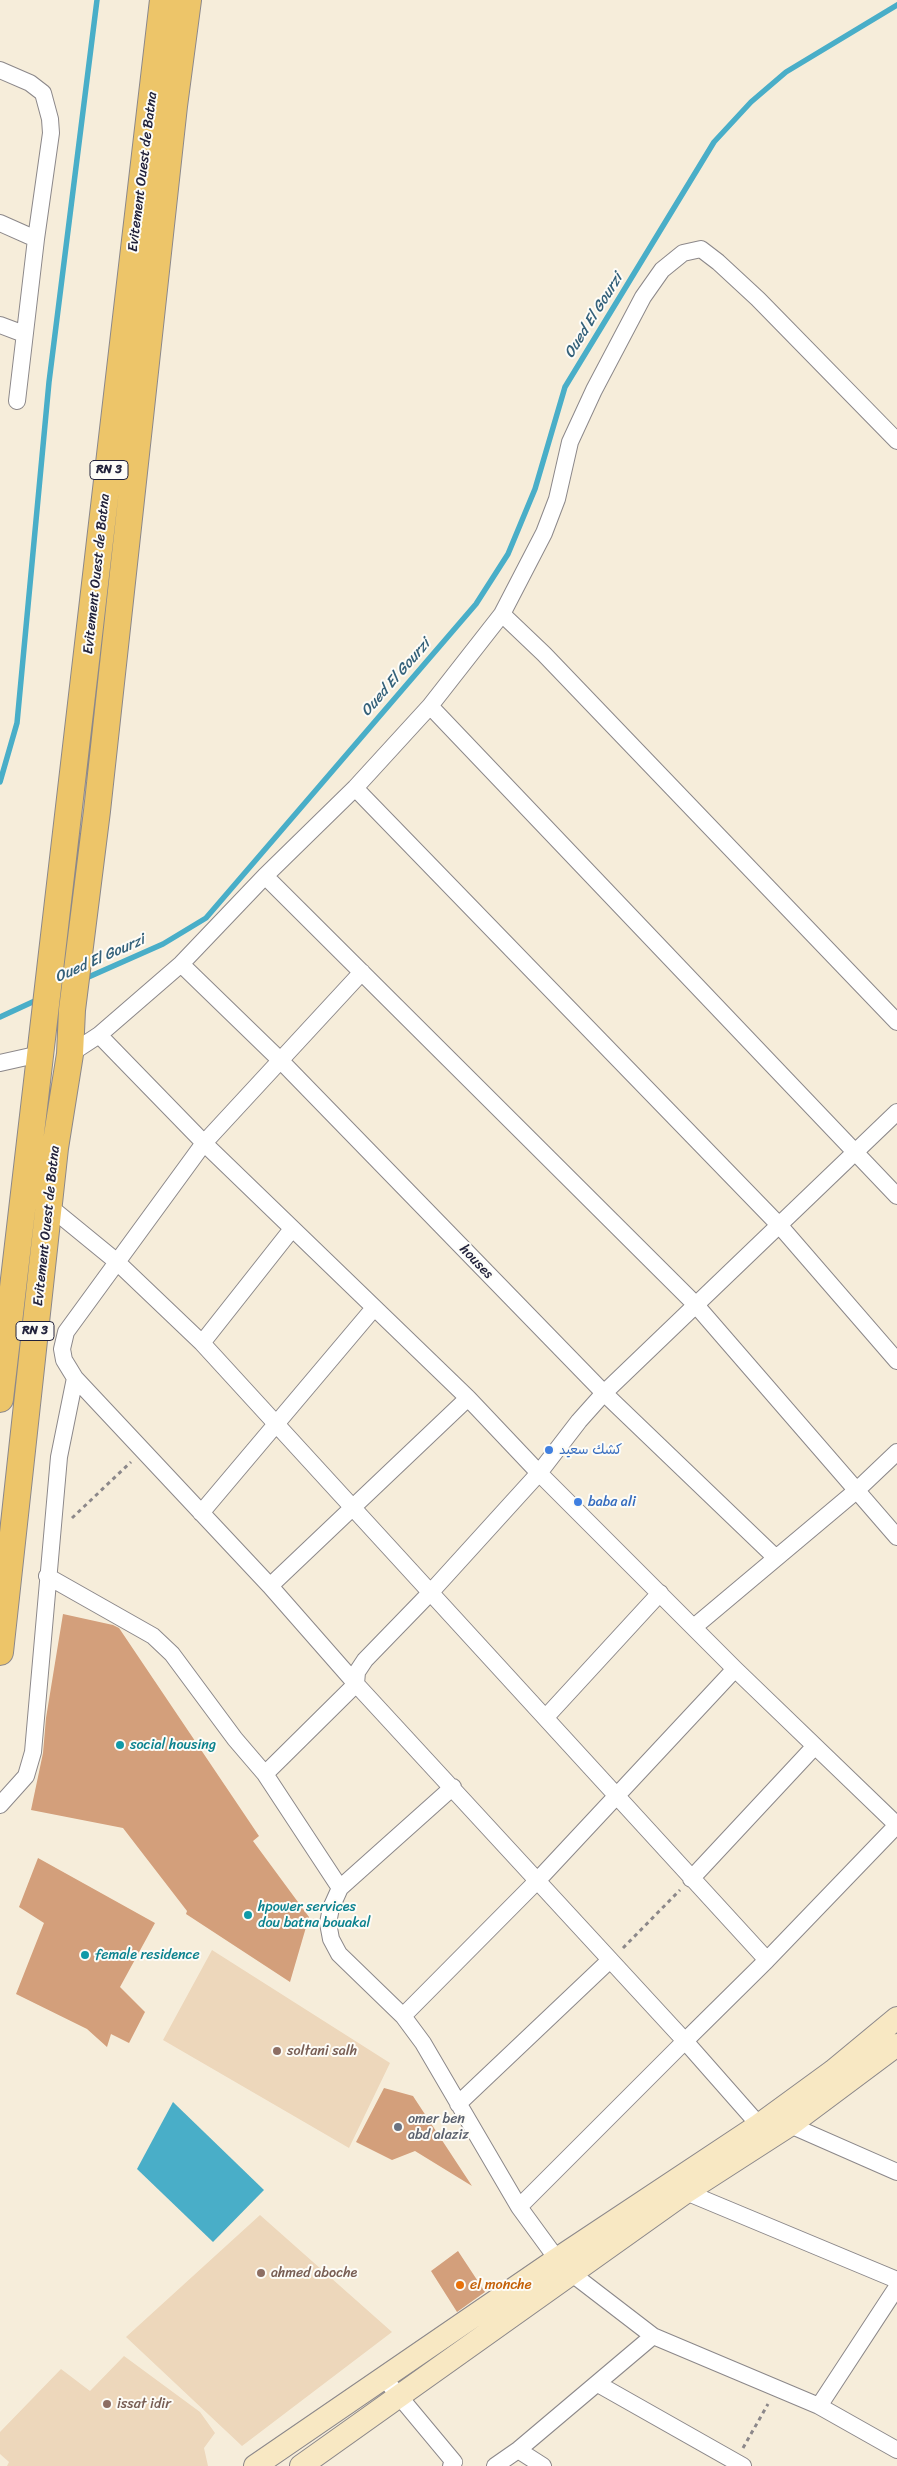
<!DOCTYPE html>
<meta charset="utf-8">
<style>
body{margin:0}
canvas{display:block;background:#f6edda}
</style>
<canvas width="897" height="2466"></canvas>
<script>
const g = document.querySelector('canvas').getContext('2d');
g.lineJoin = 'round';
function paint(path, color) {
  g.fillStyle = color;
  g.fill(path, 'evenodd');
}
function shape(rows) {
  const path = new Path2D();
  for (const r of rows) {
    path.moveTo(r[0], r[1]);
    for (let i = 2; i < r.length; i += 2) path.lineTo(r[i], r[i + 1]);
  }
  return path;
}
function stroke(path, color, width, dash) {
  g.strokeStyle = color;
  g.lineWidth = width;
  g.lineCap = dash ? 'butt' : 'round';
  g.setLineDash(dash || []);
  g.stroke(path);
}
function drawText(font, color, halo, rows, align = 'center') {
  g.font = font + ' Sriracha,"Playpen Sans Arabic",sans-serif';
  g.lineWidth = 4;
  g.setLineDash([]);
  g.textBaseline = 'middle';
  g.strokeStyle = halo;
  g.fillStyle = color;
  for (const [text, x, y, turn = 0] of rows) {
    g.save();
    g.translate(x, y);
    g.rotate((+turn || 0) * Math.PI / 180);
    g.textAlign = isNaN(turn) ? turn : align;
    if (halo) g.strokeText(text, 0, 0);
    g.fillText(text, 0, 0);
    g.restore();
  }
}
paint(shape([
 [212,1950,390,2063,349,2148,163,2040],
 [260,2215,392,2332,242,2446,126,2337],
 [124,2356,200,2412,215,2433,204,2448,208,2466,7,2466,9,2462,0,2454,0,2432,61,2369,90,2391]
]), '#edd7bb');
paint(shape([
 [173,2102,264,2190,213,2242,137,2169]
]), '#49aec8');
stroke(shape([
 [0,782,17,723,49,382,97,0],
 [84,979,163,944,206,918,476,604,508,554,535,489,565,387,714,142,751,102,786,72,897,5],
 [0,1017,39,999]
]), '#49aec8', 5.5);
paint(shape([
 [63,1614,113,1625,119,1628,259,1836,253,1841,309,1917,290,1982,186,1914,187,1911,123,1828,31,1810,43,1753,46,1718],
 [38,1858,155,1923,120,1987,145,2012,129,2043,111,2034,107,2047,87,2029,16,1994,44,1923,19,1907],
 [384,2088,413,2096,472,2186,415,2151,392,2160,356,2142],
 [458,2251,485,2292,457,2312,431,2271]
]), '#d39f7b');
const minor = shape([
 [0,70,30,83,43,93,50,119,51,133,36,239,17,401],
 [0,223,36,239],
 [0,325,24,334],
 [502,614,544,654,897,1022],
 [430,706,897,1196],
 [355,788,780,1226,897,1361],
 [265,876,695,1304,897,1537],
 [181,964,280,1060,604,1393,775,1557],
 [99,1035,207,1146,468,1398,539,1473,735,1669,897,1825],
 [70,1054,99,1035,181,964,265,876,355,788,430,706,502,614,544,533,557,499,570,442,594,390,643,297,662,270,683,253,701,249,718,262,758,299,897,441],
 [0,1063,40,1054],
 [50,1207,116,1261,202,1343,767,1960],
 [202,1343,292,1229],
 [75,1378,270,1586,356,1684,685,2041,767,1960,897,1825],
 [201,1513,374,1308],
 [47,1576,153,1636,172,1654,235,1739,265,1774,340,1888],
 [270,1586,468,1398],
 [694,1627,856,1491,897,1452],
 [546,1717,660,1593],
 [265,1774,356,1684,357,1672,365,1660,430,1593,539,1473,579,1421,604,1393,897,1112],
 [453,1787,340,1888,331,1908,328,1923,331,1939,339,1954,403,2016,423,2043,519,2207],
 [0,1805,26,1776,33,1752,59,1457,75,1378,64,1360,62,1349,66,1332,204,1143,362,972],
 [691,1879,815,1746],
 [403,2016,538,1880,735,1669],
 [458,2104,610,1960],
 [790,2125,897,2172],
 [679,2186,686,2192,897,2280],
 [653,2336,819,2406,897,2450],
 [384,2378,454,2462,451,2466],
 [598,2384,743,2466],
 [819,2406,897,2287],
 [518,2450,653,2336,571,2273,557,2259,519,2207,685,2041,759,2125],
 [495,2466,518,2450,543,2466]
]);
const secondary = shape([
 [255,2466,557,2259,759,2125,833,2071,897,2018],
 [301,2466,686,2192,790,2125,897,2045]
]);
const trunk = shape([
 [0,1399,163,0],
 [0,1652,55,1148,70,1054,72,1010,97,811,174,106,188,0]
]);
stroke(minor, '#8c888a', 18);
stroke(secondary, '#8c888a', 24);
stroke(trunk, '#8c888a', 28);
stroke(shape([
 [72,1518,131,1462],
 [623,1948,680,1890],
 [743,2448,768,2404]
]), '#8c888a', 3, [4, 4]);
stroke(minor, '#fff', 16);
stroke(secondary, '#f8e8c3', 22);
stroke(trunk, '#edc569', 26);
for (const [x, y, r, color] of [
 [549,1450,5,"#3f7fe0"],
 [578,1502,5,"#3f7fe0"],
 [120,1745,5,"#0f9aa8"],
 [248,1915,5,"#0f9aa8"],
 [85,1955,5,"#0f9aa8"],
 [277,2051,5,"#8d6e63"],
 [398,2127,5,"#6b7280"],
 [261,2273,5,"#8d6e63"],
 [460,2285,5,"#e8710a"],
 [107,2404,5,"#8d6e63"]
]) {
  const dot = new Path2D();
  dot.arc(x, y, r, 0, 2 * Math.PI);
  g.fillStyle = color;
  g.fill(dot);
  stroke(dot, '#fdfcf7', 2);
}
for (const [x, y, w] of [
 [109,470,38],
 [35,1331,38]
]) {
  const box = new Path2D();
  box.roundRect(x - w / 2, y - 9.5, w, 19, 4);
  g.fillStyle = '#fdfcf7';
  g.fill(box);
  stroke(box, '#22223b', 1);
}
drawText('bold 12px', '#22223b', null, [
 ["RN 3",109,470],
 ["RN 3",35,1331]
]);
drawText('14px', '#22223b', '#fdfcf7', [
 ["Evitement Ouest de Batna",143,172,-83],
 ["Evitement Ouest de Batna",97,574,-84],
 ["Evitement Ouest de Batna",47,1226,-84],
 ["houses",476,1262,46]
]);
drawText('14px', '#366cbe', '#fdfcf7', [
 ["كشك سعيد",559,1450],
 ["baba ali",588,1502]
], 'left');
drawText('14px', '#0d838f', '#fdfcf7', [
 ["social housing",130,1745],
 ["hpower services",258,1907],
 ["dou batna bouakal",258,1923],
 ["female residence",95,1955]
], 'left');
drawText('14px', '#785e54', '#fdfcf7', [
 ["soltani salh",287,2051],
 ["ahmed aboche",271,2273],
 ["issat idir",117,2404]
], 'left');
drawText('14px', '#5b616d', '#fdfcf7', [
 ["omer ben",408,2119],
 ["abd alaziz",408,2135]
], 'left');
drawText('14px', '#c56008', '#fdfcf7', [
 ["el monche",470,2285]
], 'left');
drawText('italic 15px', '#34617a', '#fdfcf7', [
 ["Oued El Gourzi",594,316,-58],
 ["Oued El Gourzi",396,678,-49],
 ["Oued El Gourzi",100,959,-24]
]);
</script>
